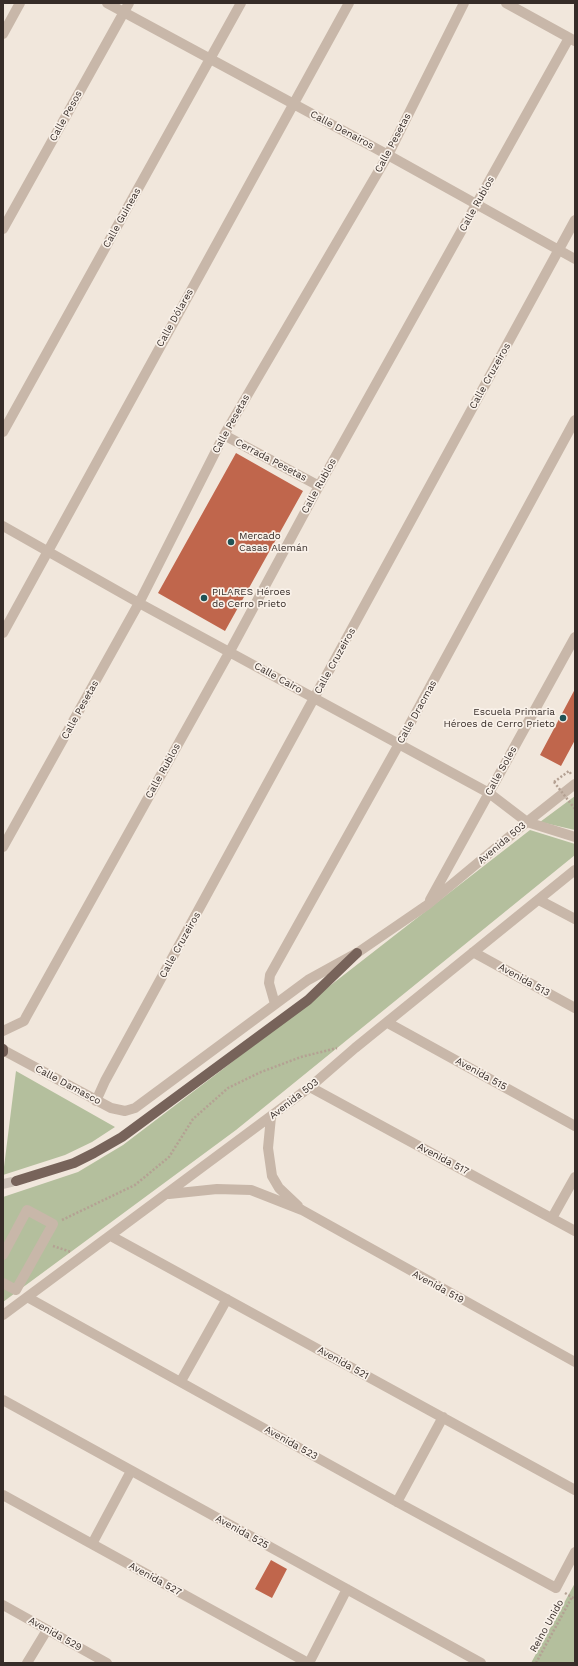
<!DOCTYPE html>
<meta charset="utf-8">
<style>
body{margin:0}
#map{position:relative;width:578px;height:1666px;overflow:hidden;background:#f1e7dc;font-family:"Work Sans",sans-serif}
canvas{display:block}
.frame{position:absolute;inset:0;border:4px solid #362c28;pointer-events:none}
</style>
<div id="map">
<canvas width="578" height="1666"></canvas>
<div class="frame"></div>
</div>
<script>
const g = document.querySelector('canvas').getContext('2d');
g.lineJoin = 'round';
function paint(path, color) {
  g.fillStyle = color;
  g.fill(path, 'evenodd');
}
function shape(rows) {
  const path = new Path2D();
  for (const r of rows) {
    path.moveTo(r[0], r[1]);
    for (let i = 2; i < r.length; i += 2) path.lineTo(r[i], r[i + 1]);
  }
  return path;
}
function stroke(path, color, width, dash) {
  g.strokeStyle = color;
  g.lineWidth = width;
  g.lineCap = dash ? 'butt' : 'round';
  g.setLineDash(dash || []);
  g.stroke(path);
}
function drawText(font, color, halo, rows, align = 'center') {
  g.font = font + ' "Work Sans",sans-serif';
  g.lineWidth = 3.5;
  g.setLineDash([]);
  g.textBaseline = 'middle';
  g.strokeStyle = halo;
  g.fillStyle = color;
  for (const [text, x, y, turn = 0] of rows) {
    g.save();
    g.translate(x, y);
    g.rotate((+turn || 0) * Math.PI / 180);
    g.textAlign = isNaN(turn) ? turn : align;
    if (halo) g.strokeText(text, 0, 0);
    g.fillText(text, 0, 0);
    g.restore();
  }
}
paint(shape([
 [575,796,575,830,540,822],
 [530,830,575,844,575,855,236,1130,3,1302,3,1197,78,1172,123,1145,223,1069],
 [16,1071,115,1127,92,1142,65,1155,3,1175],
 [575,1583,575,1663,531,1663]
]), '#b4bf9d');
paint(shape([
 [236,453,303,491,225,631,158,593],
 [575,689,575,740,561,766,540,755],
 [271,1560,287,1569,272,1598,255,1589]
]), '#c0664c');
stroke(shape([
 [3,1184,16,1181]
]), '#ccc2b8', 10, [10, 5]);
stroke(shape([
 [554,782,569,771,571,774],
 [62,1220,135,1185,169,1157,193,1119,228,1088,261,1072,301,1057,337,1048],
 [53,1246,71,1252],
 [565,1593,575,1599],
 [536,1663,572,1597]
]), '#b4a193', 2.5, [2, 2]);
stroke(shape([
 [107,3,388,155,575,259],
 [506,3,575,41],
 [3,34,20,3],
 [3,229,129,3],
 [3,432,241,3],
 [224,435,319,486],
 [3,526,139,603,489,793,527,822,575,837],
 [3,633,349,3],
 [3,847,139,603,224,435,388,155,464,3],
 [430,900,575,637],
 [539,900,575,919],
 [473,952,575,1008],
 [275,1004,269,983,270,975,399,744,575,420],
 [388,1023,575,1126],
 [3,1031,24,1021,26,1017,230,651,319,486,569,38],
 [3,1050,111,1108,125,1111,135,1108,308,980,357,953,427,905,527,822,575,784],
 [310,1087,575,1231],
 [96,1101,105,1081,575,220],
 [271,1117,268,1148,272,1176,279,1188,298,1206],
 [169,1194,217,1189,251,1190,302,1210,575,1362],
 [552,1218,575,1177],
 [111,1236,575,1490],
 [3,1255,27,1210,53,1224,16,1290,3,1283],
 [27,1297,397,1502,556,1588,575,1552],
 [3,1315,310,1087,355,1048,575,870],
 [181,1381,227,1299],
 [3,1400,481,1663],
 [3,1495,308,1663],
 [397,1502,443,1417],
 [92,1544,131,1471],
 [3,1605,107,1663],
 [27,1663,47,1630],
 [309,1663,347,1589]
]), '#c8b7a9', 10);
stroke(shape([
 [3,1049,3,1052],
 [16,1181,74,1163,94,1153,122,1137,308,1000,357,953]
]), '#77635a', 10);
stroke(shape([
 [554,782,575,809]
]), '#b4a193', 2.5, [2, 2]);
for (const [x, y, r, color] of [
 [231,542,4,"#205255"],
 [204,598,4,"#205255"],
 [563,718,4,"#205255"]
]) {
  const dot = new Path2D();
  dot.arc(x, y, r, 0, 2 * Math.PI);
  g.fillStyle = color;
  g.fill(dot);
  stroke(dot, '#f9f1e9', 1.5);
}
drawText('10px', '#362c28', '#f9f1e9', [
 ["Calle Pesos",66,116,-61],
 ["Calle Denairos",342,130,28],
 ["Calle Pesetas",393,143,-62],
 ["Calle Rublos",477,204,-61],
 ["Calle Guineas",122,218,-61],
 ["Calle Dólares",175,318,-61],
 ["Calle Cruzeiros",490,376,-61],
 ["Calle Pesetas",231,424,-61],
 ["Cerrada Pesetas",271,460,28],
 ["Calle Rublos",319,486,-61],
 ["Calle Cruzeiros",335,661,-61],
 ["Calle Cairo",278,678,29],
 ["Calle Pesetas",80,710,-61],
 ["Calle Dracmas",417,712,-61],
 ["Calle Rublos",163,771,-61],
 ["Calle Soles",501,771,-61],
 ["Avenida 503",502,843,-40],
 ["Calle Cruzeiros",180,945,-61],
 ["Avenida 513",524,980,29],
 ["Avenida 515",481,1074,29],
 ["Calle Damasco",68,1085,28],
 ["Avenida 503",294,1099,-38],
 ["Avenida 517",443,1159,28],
 ["Avenida 519",438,1287,29],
 ["Avenida 521",343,1363,29],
 ["Avenida 523",291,1443,29],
 ["Avenida 525",242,1532,29],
 ["Avenida 527",155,1579,29],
 ["Reino Unido",547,1626,-61],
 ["Avenida 529",55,1634,29]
]);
drawText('10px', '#362c28', '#f9f1e9', [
 ["Mercado",239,536],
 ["Casas Alemán",239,548],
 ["PILARES Héroes",212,592],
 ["de Cerro Prieto",212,604],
 ["Escuela Primaria",555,712,"right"],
 ["Héroes de Cerro Prieto",555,724,"right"]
], 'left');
</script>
